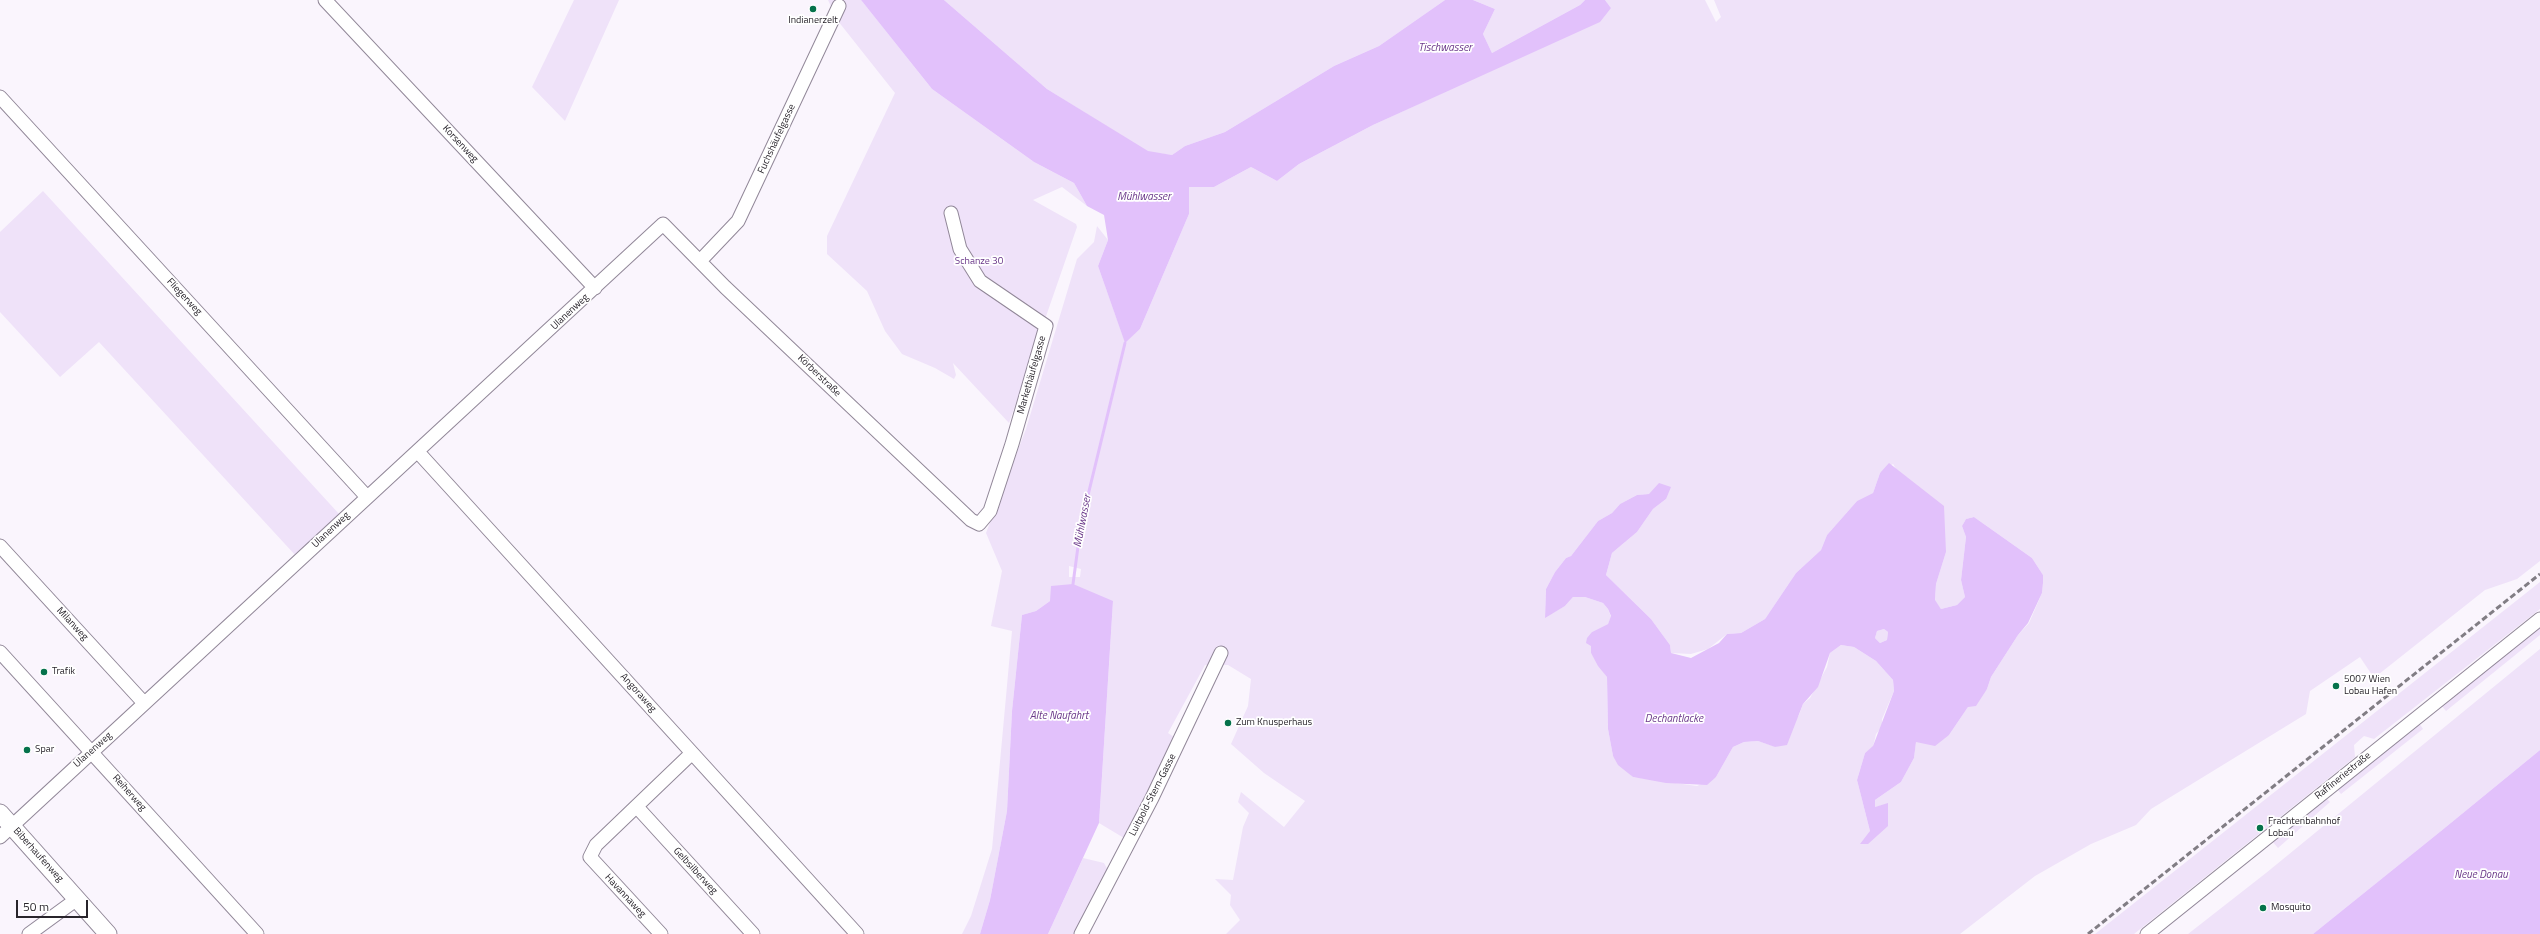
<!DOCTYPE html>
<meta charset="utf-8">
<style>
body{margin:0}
#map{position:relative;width:2540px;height:934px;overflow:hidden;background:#faf5fd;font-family:"Titillium Web",sans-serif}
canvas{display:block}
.scale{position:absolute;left:16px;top:900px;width:72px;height:18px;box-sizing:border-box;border:2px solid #28242b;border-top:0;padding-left:5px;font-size:12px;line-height:14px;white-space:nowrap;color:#28242b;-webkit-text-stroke:3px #fff;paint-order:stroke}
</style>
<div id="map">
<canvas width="2540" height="934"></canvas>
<div class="scale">50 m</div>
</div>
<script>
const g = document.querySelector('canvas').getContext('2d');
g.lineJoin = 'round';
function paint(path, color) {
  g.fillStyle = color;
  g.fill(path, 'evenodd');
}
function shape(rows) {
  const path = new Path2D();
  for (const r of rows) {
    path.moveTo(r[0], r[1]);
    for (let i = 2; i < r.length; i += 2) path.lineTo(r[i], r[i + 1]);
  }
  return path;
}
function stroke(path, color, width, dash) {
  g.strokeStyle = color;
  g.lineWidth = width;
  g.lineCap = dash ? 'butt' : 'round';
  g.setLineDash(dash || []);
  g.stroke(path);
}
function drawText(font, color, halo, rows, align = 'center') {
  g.font = font + ' "Titillium Web",sans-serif';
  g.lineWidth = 3.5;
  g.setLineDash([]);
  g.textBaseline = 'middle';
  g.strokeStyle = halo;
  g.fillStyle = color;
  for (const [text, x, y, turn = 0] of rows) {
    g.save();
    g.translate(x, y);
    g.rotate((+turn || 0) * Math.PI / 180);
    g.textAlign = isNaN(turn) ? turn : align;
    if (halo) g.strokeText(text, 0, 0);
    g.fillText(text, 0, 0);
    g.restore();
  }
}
paint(shape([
 [574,0,619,0,565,121,532,87],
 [828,0,861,0,932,89,1034,162,1074,183,1087,206,1062,187,1033,200,1076,224,1077,227,1009,423,953,363,956,375,954,379,935,368,902,354,885,331,867,291,827,254,827,236,895,93,838,21],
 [944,0,1445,0,1379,46,1334,66,1225,132,1185,146,1172,155,1148,152,1047,89],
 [1473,0,1585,0,1580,5,1492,53,1483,34,1495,9],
 [1605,0,1705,0,1716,22,1721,17,1714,0,2540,0,2540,561,2517,579,2485,590,2374,678,2360,657,2310,691,2306,714,2151,809,2136,825,2091,844,2035,876,1960,934,1226,934,1240,920,1230,905,1231,895,1215,879,1233,880,1243,827,1249,813,1238,802,1241,792,1284,827,1305,801,1264,773,1231,744,1248,706,1251,679,1228,665,1205,665,1168,733,1174,737,1124,838,1099,823,1113,601,1050,601,1036,611,1022,615,1012,711,1007,811,990,900,980,934,962,934,971,916,992,849,1012,631,991,626,1002,571,986,533,1026,429,1077,259,1094,242,1097,226,1108,240,1098,266,1125,342,1140,329,1189,214,1189,187,1214,187,1251,167,1277,181,1299,164,1373,125,1483,74,1611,8],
 [1893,464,1946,552,1936,584,1935,601,1941,609,1957,605,1965,597,1961,580,1966,537,1962,526,1966,519,1974,517,2032,558,2043,575,2043,583,2042,593,2029,623,2018,635,1991,677,1987,689,1968,707,1949,735,1916,741,1914,758,1901,782,1875,800,1875,807,1888,804,1867,844,1870,831,1857,780,1865,753,1873,747,1876,734,1882,727,1882,719,1894,691,1893,680,1876,661,1854,647,1841,645,1830,653,1827,667,1810,698,1803,704,1799,715,1776,747,1758,741,1744,742,1733,747,1716,777,1697,786,1633,777,1613,756,1608,729,1607,677,1591,653,1592,632,1608,624,1611,617,1608,609,1603,603,1585,597,1573,597,1565,606,1545,617,1546,589,1555,572,1566,558,1571,556,1598,521,1612,513,1620,504,1637,495,1649,494,1666,499,1653,509,1637,532,1612,553,1606,575,1651,619,1670,645,1671,653,1691,654,1708,649,1727,634,1741,633,1765,619,1796,573,1821,550,1827,535,1857,501,1873,493,1880,473],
 [1069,566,1081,569,1080,577,1069,577],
 [43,191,340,515,296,556,99,342,60,377,0,312,0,232],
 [2540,582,2540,609,2374,739,2364,736,2354,745,2355,757,2134,934,2095,934],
 [2540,625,2540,635,2446,711,2441,705],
 [1884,629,1888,632,1887,640,1880,643,1875,638,1877,631],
 [2540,649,2540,750,2441,831,2313,934,2188,934,2266,873],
 [2419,723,2423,729,2341,794,2337,789],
 [2326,798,2330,802,2278,848,2272,841],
 [1083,858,1104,863,1109,872,1076,934,1048,934]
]), '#efe2f9');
paint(shape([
 [861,0,944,0,1047,89,1148,151,1172,155,1185,146,1225,132,1334,66,1379,46,1445,0,1473,0,1495,9,1483,34,1492,53,1580,5,1585,0,1605,0,1611,8,1600,22,1373,125,1299,164,1277,181,1251,167,1214,187,1189,187,1189,214,1140,329,1125,343,1098,266,1108,240,1104,215,1087,206,1074,183,1034,162,932,89],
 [1889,463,1944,506,1946,552,1936,584,1935,600,1941,609,1957,605,1965,597,1961,580,1966,537,1962,526,1966,519,1974,517,2032,558,2043,575,2043,583,2042,593,2028,623,2018,635,1991,677,1987,689,1976,706,1968,707,1949,735,1935,746,1916,742,1914,758,1901,782,1875,800,1875,807,1888,803,1888,826,1868,844,1860,844,1870,831,1857,780,1865,753,1873,746,1894,691,1893,680,1876,661,1854,647,1841,645,1830,653,1818,687,1803,704,1787,745,1775,747,1758,741,1744,742,1733,747,1716,777,1707,785,1666,783,1633,777,1618,765,1613,756,1608,729,1607,677,1598,666,1591,653,1591,646,1586,643,1587,638,1592,632,1608,624,1611,616,1608,609,1603,603,1585,597,1573,597,1565,606,1545,618,1546,589,1555,572,1566,558,1571,556,1598,521,1612,513,1620,504,1637,495,1649,494,1659,483,1671,487,1666,499,1653,509,1637,532,1612,553,1606,575,1651,619,1670,645,1671,653,1691,658,1719,643,1727,634,1741,633,1765,619,1796,573,1821,550,1827,535,1857,501,1873,493,1880,473],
 [1884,629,1888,632,1887,640,1880,643,1875,638,1877,631],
 [1073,584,1113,601,1099,823,1048,934,980,934,990,900,1007,811,1012,711,1022,615,1036,611,1050,601,1051,586],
 [2540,750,2540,934,2313,934,2441,831]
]), '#e2c1fb');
stroke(shape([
 [1073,584,1081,524,1125,343]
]), '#e2c1fb', 3);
const minor = shape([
 [325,0,595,288],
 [0,97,367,497],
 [700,261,738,221,839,6],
 [418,452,857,934],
 [0,546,144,703],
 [0,652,257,934],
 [637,807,753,934],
 [0,837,663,224,725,287,971,520,979,524,990,511,1012,444,1046,326,980,281,960,249,951,213],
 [29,934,77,899],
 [661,934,590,857,596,845,692,753],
 [1081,934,1152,798,1221,653],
 [2147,934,2540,619]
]);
const major = shape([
 [0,813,108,934]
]);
stroke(minor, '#918798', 15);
stroke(major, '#918798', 19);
stroke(minor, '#fff', 13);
stroke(major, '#fff', 17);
stroke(shape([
 [2088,934,2540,574]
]), '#817d84', 3, [6, 3]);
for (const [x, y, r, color] of [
 [813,9,4,"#05724b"],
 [44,672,4,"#05724b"],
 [2336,686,4,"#05724b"],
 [1228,723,4,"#05724b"],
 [27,750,4,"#05724b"],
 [2260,828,4,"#05724b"],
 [2263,908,4,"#05724b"]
]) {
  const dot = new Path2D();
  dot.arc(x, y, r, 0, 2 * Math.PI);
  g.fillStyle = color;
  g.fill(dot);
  stroke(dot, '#fff', 1.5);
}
drawText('10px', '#28242b', '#fff', [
 ["Indianerzelt",813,21,"center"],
 ["Trafik",52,672],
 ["5007 Wien",2344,680],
 ["Lobau Hafen",2344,692],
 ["Zum Knusperhaus",1236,723],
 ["Spar",35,750],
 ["Frachtenbahnhof",2268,822],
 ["Lobau",2268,834],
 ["Mosquito",2271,908]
], 'left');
drawText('10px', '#28242b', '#fff', [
 ["Fuchshäufelgasse",777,139,-65],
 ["Korsenweg",460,144,47],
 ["Fliegerweg",184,297,47],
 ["Ulanenweg",570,312,-43],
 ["Markethäufelgasse",1032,375,-74],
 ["Körberstraße",819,376,44],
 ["Ulanenweg",331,530,-43],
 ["Milanweg",72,624,47],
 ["Angoraweg",638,693,48],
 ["Ulanenweg",93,750,-42],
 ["Raffineriestraße",2343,776,-39],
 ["Reiherweg",129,793,48],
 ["Luitpold-Stern-Gasse",1153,795,-63],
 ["Biberhaufenweg",38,855,48],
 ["Gelbsilberweg",695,871,47],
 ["Havannaweg",625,896,47]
]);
drawText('10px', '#683588', '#fff', [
 ["Schanze 30",979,262]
]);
drawText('italic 11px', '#6a3789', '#fff', [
 ["Tischwasser",1445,48],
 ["Mühlwasser",1144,197],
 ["Mühlwasser",1083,521,-79],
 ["Alte Naufahrt",1059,716],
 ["Dechantlacke",1674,719],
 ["Neue Donau",2481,875]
]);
</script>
